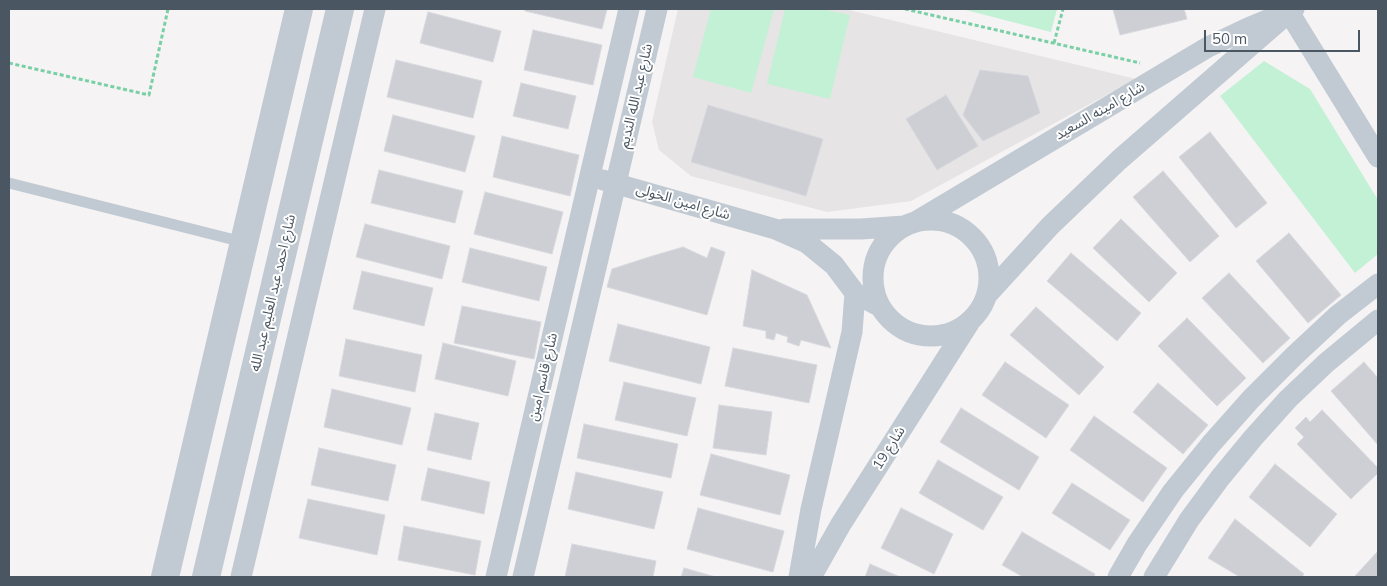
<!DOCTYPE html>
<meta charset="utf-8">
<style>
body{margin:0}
#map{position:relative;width:1387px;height:586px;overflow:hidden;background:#f5f3f3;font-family:Mulish,sans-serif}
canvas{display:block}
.frame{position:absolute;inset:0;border:10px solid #4a5661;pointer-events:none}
.scale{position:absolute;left:1204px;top:30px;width:156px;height:22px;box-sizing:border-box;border:2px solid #4a5661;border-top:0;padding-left:6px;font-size:15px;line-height:18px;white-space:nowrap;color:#4a5661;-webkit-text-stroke:4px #fff;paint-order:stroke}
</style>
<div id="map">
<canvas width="1387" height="586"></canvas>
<div class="frame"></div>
<div class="scale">50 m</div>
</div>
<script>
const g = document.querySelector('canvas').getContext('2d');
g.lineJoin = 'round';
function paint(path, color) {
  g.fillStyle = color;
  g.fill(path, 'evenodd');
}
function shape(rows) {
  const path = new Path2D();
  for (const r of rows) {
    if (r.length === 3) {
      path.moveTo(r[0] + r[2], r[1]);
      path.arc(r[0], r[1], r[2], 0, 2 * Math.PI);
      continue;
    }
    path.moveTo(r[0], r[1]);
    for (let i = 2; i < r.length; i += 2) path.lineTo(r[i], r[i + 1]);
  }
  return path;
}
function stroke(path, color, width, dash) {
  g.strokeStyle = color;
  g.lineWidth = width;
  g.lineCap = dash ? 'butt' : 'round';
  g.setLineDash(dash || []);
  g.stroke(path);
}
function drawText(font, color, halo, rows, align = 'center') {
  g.font = font + ' Mulish,"Noto Sans Arabic",sans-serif';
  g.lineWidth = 4;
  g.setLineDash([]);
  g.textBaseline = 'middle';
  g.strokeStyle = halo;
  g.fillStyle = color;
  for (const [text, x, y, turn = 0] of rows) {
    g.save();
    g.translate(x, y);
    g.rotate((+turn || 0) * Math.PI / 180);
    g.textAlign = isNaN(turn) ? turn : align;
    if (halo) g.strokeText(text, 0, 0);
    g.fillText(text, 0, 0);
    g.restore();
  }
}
paint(shape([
 [678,9,845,9,1136,79,911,201,827,212,691,176,659,150,652,122]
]), '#e6e4e5');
paint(shape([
 [711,9,774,9,751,93,693,77],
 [785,9,821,9,850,15,830,99,767,84],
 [962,9,1057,9,1051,32],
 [1264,61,1310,89,1378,200,1378,254,1355,273,1220,96]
]), '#c3f1d5');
const building = shape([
 [525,9,607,9,602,29,525,11,525,9],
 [1113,9,1184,9,1187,19,1120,35,1113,9],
 [428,12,501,31,493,62,420,43,428,12],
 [533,30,602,45,593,85,524,70,533,30],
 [396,60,482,81,473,118,387,97,396,60],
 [980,70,1028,76,1040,113,983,141,963,115,980,70],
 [521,83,576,96,568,129,513,116,521,83],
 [946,95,978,146,937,170,906,119,946,95],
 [708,105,823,139,806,196,691,162,708,105],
 [393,115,475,136,465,172,384,151,393,115],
 [1210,132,1267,203,1236,228,1179,157,1210,132],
 [502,136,579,155,570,196,493,177,502,136],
 [379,170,463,191,455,223,371,203,379,170],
 [1163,171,1219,236,1190,262,1133,197,1163,171],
 [485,192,563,212,552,254,474,234,485,192],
 [1121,219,1177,273,1149,302,1093,248,1121,219],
 [365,224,450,246,442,279,356,257,365,224],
 [1289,233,1341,295,1308,323,1256,261,1289,233],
 [683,247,707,258,711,247,725,252,707,315,607,287,612,269,649,257,683,247],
 [470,248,547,267,539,301,462,282,470,248],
 [1071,253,1141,313,1117,341,1047,281,1071,253],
 [752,270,807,295,831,348,801,340,799,346,787,342,788,337,776,333,774,340,766,338,766,331,743,326,752,270],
 [362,271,433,288,424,326,353,309,362,271],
 [1229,273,1290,338,1263,363,1202,298,1229,273],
 [462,306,541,322,534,359,454,343,462,306],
 [1036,307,1104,367,1079,395,1010,335,1036,307],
 [1187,318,1246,378,1217,406,1158,346,1187,318],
 [618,324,710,347,701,384,609,361,618,324],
 [346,339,422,355,415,392,339,376,346,339],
 [443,343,516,361,508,396,435,379,443,343],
 [733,348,817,365,809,403,725,386,733,348],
 [1005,362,1069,405,1046,438,982,395,1005,362],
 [1364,362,1378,378,1378,445,1331,391,1364,362],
 [624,382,696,398,687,436,615,420,624,382],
 [1158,383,1208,425,1183,454,1133,412,1158,383],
 [332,389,411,408,402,445,324,427,332,389],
 [719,405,772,412,766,455,713,448,719,405],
 [961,408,1039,457,1019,490,940,442,961,408],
 [1322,410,1378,468,1378,473,1351,499,1297,444,1304,437,1295,428,1306,417,1310,422,1322,410],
 [435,413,479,423,471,460,427,450,435,413],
 [1094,416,1167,468,1143,502,1070,450,1094,416],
 [584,424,678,444,671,478,577,458,584,424],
 [319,448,396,465,388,501,311,485,319,448],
 [711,454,790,475,780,515,700,495,711,454],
 [938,460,1003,497,983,530,919,493,938,460],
 [1275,464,1337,514,1310,547,1249,497,1275,464],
 [428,468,490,482,484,514,421,500,428,468],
 [576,472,663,492,654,529,568,509,576,472],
 [1072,483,1130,520,1110,550,1052,513,1072,483],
 [308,499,385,515,377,555,299,538,308,499],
 [698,508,784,531,773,572,687,549,698,508],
 [901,508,953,534,934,574,881,548,901,508],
 [1235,519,1304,574,1302,577,1240,577,1208,558,1235,519],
 [404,526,481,541,475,575,398,560,404,526],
 [1022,532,1095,574,1094,577,1023,577,1002,565,1022,532],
 [572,544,656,561,653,577,565,577,572,544],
 [1378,551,1378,577,1354,577,1378,551],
 [870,564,900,577,865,577,870,564],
 [684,568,716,577,681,577,684,568]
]);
paint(building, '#cdcfd5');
stroke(building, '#d7d9de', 1);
stroke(shape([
 [905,9,1140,63],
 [1054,43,1063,9],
 [9,63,149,95,168,9]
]), '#7ad0a6', 3, [4, 2.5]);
stroke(shape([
 [9,183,243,242]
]), '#c1cad2', 11);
stroke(shape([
 [1287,9,1378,157],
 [603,180,775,229,807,243,834,265,855,293,879,306],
 [931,278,58],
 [917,221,1208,47,1248,28,1294,9],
 [784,229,861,229,904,226],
 [986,296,1050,226,1119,160,1280,20],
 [241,577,375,9],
 [496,577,629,9],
 [523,577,657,9],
 [799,577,811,509,852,332,855,293],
 [811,577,841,524,969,323],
 [1118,577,1137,544,1173,491,1211,444,1251,399,1294,356,1338,315,1378,284],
 [1154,577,1189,520,1220,478,1253,438,1288,399,1326,363,1378,320]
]), '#c1cad2', 21);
stroke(shape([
 [165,577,299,9],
 [206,577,340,9]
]), '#c1cad2', 28);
drawText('14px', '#4a5661', '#fff', [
 ["شارع عبد الله النديم",636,96,-77],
 ["شارع امينه السعيد",1100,111,-30],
 ["شارع امين الخولى",683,202,16],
 ["شارع احمد عبد العليم عبد الله",273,293,-77],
 ["شارع قاسم امين",543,377,-77],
 ["شارع 19",889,448,-58]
]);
</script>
